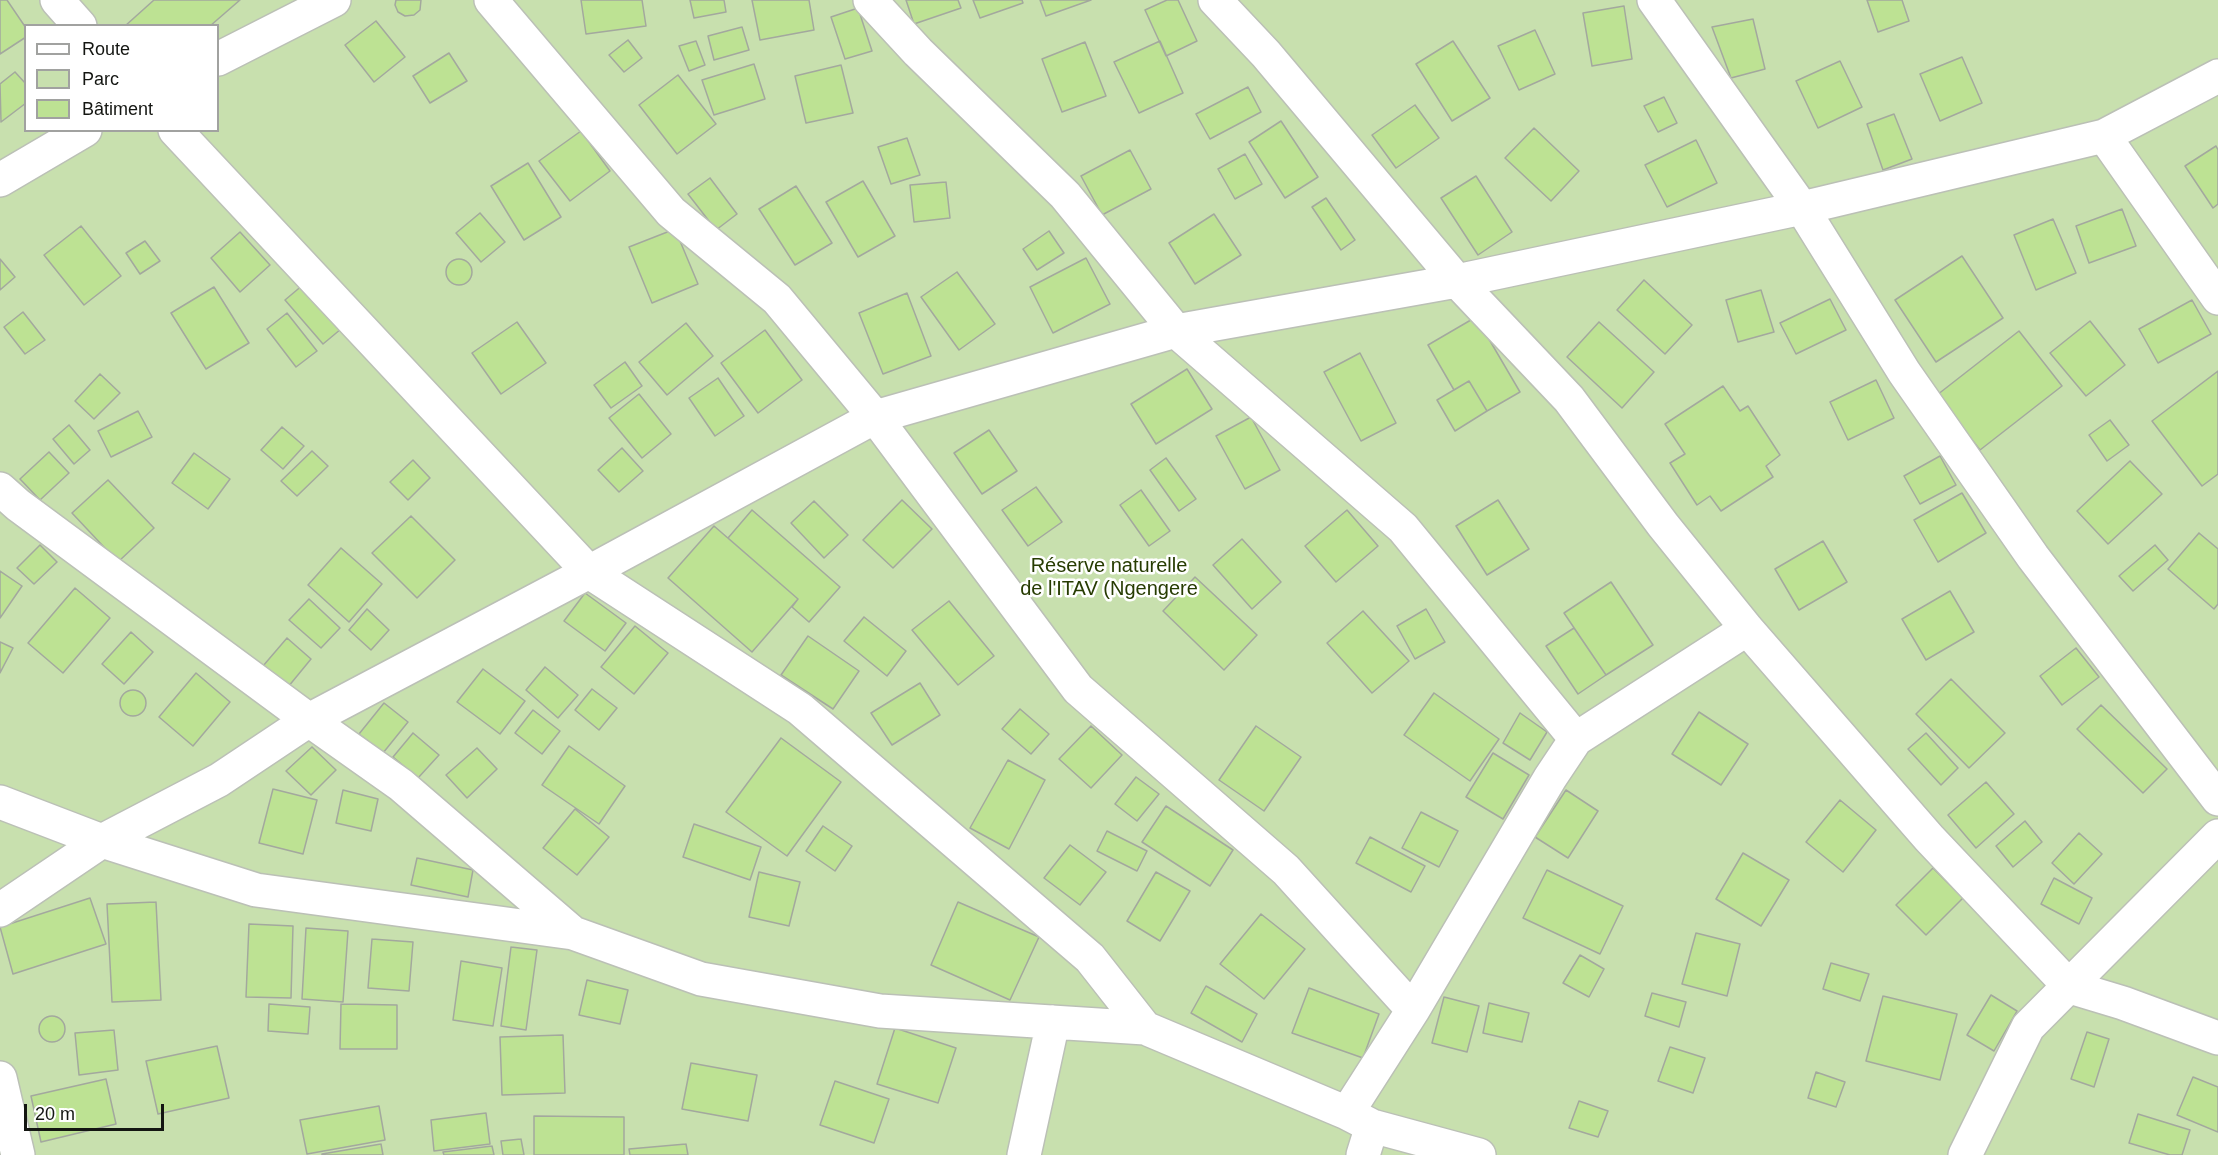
<!DOCTYPE html>
<meta charset="utf-8">
<style>
body{margin:0}
#map{position:relative;width:2218px;height:1155px;overflow:hidden;background:#e6ebe1;font-family:Helvetica,sans-serif}
canvas{display:block}
.legend{position:absolute;left:24px;top:24px;width:195px;height:108px;box-sizing:border-box;background:#fff;border:2px solid #a1a2a0;margin:0;padding:8px 10px;list-style:none;font-size:18px;color:#141612}
.legend li{display:flex;align-items:center;gap:12px;height:30px}
.legend b{width:30px;border:2px solid #a1a2a0}
.scale{position:absolute;left:24px;top:1104px;width:140px;height:27px;box-sizing:border-box;border:3px solid #141612;border-top:0;padding-left:8px;font-size:18px;line-height:21px;white-space:nowrap;color:#141612;-webkit-text-stroke:4px #fff;paint-order:stroke}
</style>
<div id="map">
<canvas width="2218" height="1155"></canvas>
<ul class="legend">
<li><b style="height:8px;background:#fff"></b>Route</li>
<li><b style="height:16px;background:#c8e0ae"></b>Parc</li>
<li><b style="height:16px;background:#bde293"></b>Bâtiment</li>
</ul>
<div class="scale">20 m</div>
</div>
<script>
const g = document.querySelector('canvas').getContext('2d');
g.lineJoin = 'round';
function paint(path, color) {
  g.fillStyle = color;
  g.fill(path, 'evenodd');
}
function shape(rows) {
  const path = new Path2D();
  for (const r of rows) {
    if (r.length === 3) {
      path.moveTo(r[0] + r[2], r[1]);
      path.arc(r[0], r[1], r[2], 0, 2 * Math.PI);
      continue;
    }
    path.moveTo(r[0], r[1]);
    for (let i = 2; i < r.length; i += 2) path.lineTo(r[i], r[i + 1]);
  }
  return path;
}
function stroke(path, color, width, dash) {
  g.strokeStyle = color;
  g.lineWidth = width;
  g.lineCap = dash ? 'butt' : 'round';
  g.setLineDash(dash || []);
  g.stroke(path);
}
function drawText(font, color, halo, rows, align = 'center') {
  g.font = font + ' Helvetica,sans-serif';
  g.lineWidth = 5;
  g.setLineDash([]);
  g.textBaseline = 'middle';
  g.strokeStyle = halo;
  g.fillStyle = color;
  for (const [text, x, y, turn = 0] of rows) {
    g.save();
    g.translate(x, y);
    g.rotate((+turn || 0) * Math.PI / 180);
    g.textAlign = isNaN(turn) ? turn : align;
    if (halo) g.strokeText(text, 0, 0);
    g.fillText(text, 0, 0);
    g.restore();
  }
}
paint(shape([
 [0,0,2218,0,2218,1155,0,1155],
 [26,26,218,26,218,130,26,130]
]), '#c8e0ae');
const building = shape([
 [0,0,7,0,26,28,26,37,0,54,0,0],
 [154,0,240,0,210,26,125,26,154,0],
 [396,0,421,0,420,10,414,15,405,16,398,12,395,5,396,0],
 [581,0,642,0,646,26,586,34,581,0],
 [690,0,724,0,726,12,694,18,690,0],
 [752,0,809,0,814,30,760,40,752,0],
 [906,0,958,0,961,8,914,24,906,0],
 [973,0,1022,0,1023,3,980,18,973,0],
 [1040,0,1091,0,1046,16,1040,0],
 [1167,0,1178,0,1197,41,1166,56,1145,10,1167,0],
 [1867,0,1902,0,1909,21,1878,32,1867,0],
 [1624,6,1632,59,1592,66,1583,13,1624,6],
 [858,8,872,51,845,59,831,17,858,8],
 [1753,19,1765,69,1731,78,1712,27,1753,19],
 [376,21,405,57,374,82,345,45,376,21],
 [742,27,749,50,714,60,708,36,742,27],
 [1535,30,1555,74,1519,90,1498,46,1535,30],
 [628,40,642,58,624,72,609,55,628,40],
 [696,41,705,65,689,71,679,46,696,41],
 [1160,41,1183,93,1139,113,1114,62,1160,41],
 [1453,41,1490,98,1452,121,1416,64,1453,41],
 [1085,42,1106,96,1062,112,1042,59,1085,42],
 [449,53,467,81,430,103,413,76,449,53],
 [1962,57,1982,103,1940,121,1920,74,1962,57],
 [1840,61,1862,107,1818,128,1796,81,1840,61],
 [754,64,765,99,714,115,702,80,754,64],
 [841,65,853,113,806,123,795,76,841,65],
 [15,72,26,84,26,103,1,122,0,84,15,72],
 [678,75,716,124,677,154,639,105,678,75],
 [1248,87,1261,112,1210,139,1196,114,1248,87],
 [1664,97,1677,123,1658,132,1644,106,1664,97],
 [1415,105,1439,138,1396,168,1372,135,1415,105],
 [1894,114,1912,159,1883,170,1867,124,1894,114],
 [1281,121,1318,177,1285,198,1249,142,1281,121],
 [1534,128,1579,171,1551,201,1505,158,1534,128],
 [581,131,610,171,570,201,539,161,581,131],
 [907,138,920,175,891,184,878,147,907,138],
 [1696,140,1717,183,1667,207,1645,165,1696,140],
 [2216,146,2218,150,2218,204,2213,208,2185,166,2216,146],
 [1130,150,1151,189,1102,215,1081,176,1130,150],
 [1245,154,1262,184,1235,199,1218,169,1245,154],
 [528,163,561,217,524,240,491,186,528,163],
 [1476,176,1512,232,1478,255,1441,198,1476,176],
 [710,178,737,214,716,230,688,194,710,178],
 [863,181,895,236,858,257,826,202,863,181],
 [946,182,950,218,914,222,910,185,946,182],
 [796,186,832,243,795,265,759,209,796,186],
 [1326,198,1355,240,1341,250,1312,207,1326,198],
 [2122,209,2136,246,2089,263,2076,226,2122,209],
 [480,213,505,242,481,262,456,233,480,213],
 [1214,214,1241,255,1195,284,1169,243,1214,214],
 [2053,219,2076,273,2036,290,2014,235,2053,219],
 [81,226,121,276,84,305,44,255,81,226],
 [675,229,698,284,652,303,629,247,675,229],
 [1049,231,1064,253,1037,270,1023,249,1049,231],
 [240,232,270,265,240,292,211,258,240,232],
 [145,241,160,261,140,274,126,253,145,241],
 [1962,256,2003,318,1936,362,1895,300,1962,256],
 [1086,258,1110,304,1053,333,1030,287,1086,258],
 [0,259,15,277,0,290,0,259],
 [459,272,13],
 [957,272,995,324,959,350,921,297,957,272],
 [1644,280,1692,325,1665,354,1617,310,1644,280],
 [304,284,341,329,323,344,285,300,304,284],
 [214,287,249,343,206,369,171,313,214,287],
 [1761,290,1774,332,1738,342,1726,300,1761,290],
 [907,293,931,356,883,374,859,313,907,293],
 [1830,299,1846,330,1796,354,1780,323,1830,299],
 [2192,300,2211,334,2158,363,2139,329,2192,300],
 [23,312,45,340,25,354,4,327,23,312],
 [287,313,317,351,296,367,267,329,287,313],
 [1476,317,1520,392,1487,411,1469,381,1454,390,1428,345,1476,317],
 [2090,321,2125,365,2086,396,2050,353,2090,321],
 [517,322,546,363,501,394,472,353,517,322],
 [1599,322,1654,372,1622,408,1567,357,1599,322],
 [686,323,713,356,667,395,639,362,686,323],
 [765,330,802,380,758,413,721,363,765,330],
 [2019,331,2062,386,1980,450,1937,395,2019,331],
 [1360,353,1396,423,1361,441,1324,372,1360,353],
 [625,362,642,386,611,408,594,385,625,362],
 [1187,369,1212,409,1156,444,1131,404,1187,369],
 [2218,371,2218,474,2202,486,2152,421,2218,371],
 [100,374,120,393,94,419,75,401,100,374],
 [718,378,744,416,715,436,689,398,718,378],
 [1876,380,1894,418,1848,440,1830,402,1876,380],
 [1469,381,1487,411,1455,431,1437,400,1469,381],
 [1723,386,1740,411,1748,406,1780,455,1766,466,1773,477,1721,511,1710,496,1697,505,1670,463,1685,454,1665,424,1723,386],
 [639,394,671,434,642,458,609,418,639,394],
 [138,411,152,437,111,457,98,431,138,411],
 [1251,417,1280,470,1245,489,1216,436,1251,417],
 [2110,420,2129,445,2107,461,2089,435,2110,420],
 [69,425,90,450,74,464,53,439,69,425],
 [282,427,304,446,283,469,261,450,282,427],
 [989,430,1017,471,982,494,954,453,989,430],
 [622,448,643,471,619,492,598,470,622,448],
 [312,451,328,466,297,496,281,481,312,451],
 [49,452,69,473,40,500,20,479,49,452],
 [194,453,230,479,208,509,172,483,194,453],
 [1940,456,1956,485,1920,504,1904,476,1940,456],
 [1166,458,1196,499,1179,511,1150,470,1166,458],
 [413,460,430,478,408,500,390,482,413,460],
 [2130,461,2162,494,2108,544,2077,511,2130,461],
 [108,480,154,528,118,562,72,513,108,480],
 [1036,487,1062,522,1028,546,1002,510,1036,487],
 [1141,490,1170,531,1149,546,1120,505,1141,490],
 [1962,493,1986,533,1938,562,1914,520,1962,493],
 [902,500,932,529,893,568,863,540,902,500],
 [1498,500,1529,549,1487,575,1456,526,1498,500],
 [814,501,848,535,824,558,791,523,814,501],
 [752,510,840,587,809,622,792,607,798,599,728,538,752,510],
 [1347,510,1378,546,1336,582,1305,546,1347,510],
 [411,516,455,560,417,598,372,553,411,516],
 [714,526,798,599,752,652,668,578,714,526],
 [2199,533,2218,549,2218,604,2214,609,2168,569,2199,533],
 [1242,539,1281,582,1252,609,1213,565,1242,539],
 [1823,541,1847,582,1799,610,1775,569,1823,541],
 [40,545,57,562,34,584,17,568,40,545],
 [2155,545,2168,560,2133,591,2119,576,2155,545],
 [341,548,382,584,349,622,308,585,341,548],
 [0,571,22,586,0,618,0,571],
 [1195,577,1257,635,1224,670,1163,611,1195,577],
 [1611,582,1653,645,1606,675,1564,613,1611,582],
 [75,588,110,618,63,673,28,643,75,588],
 [1950,591,1974,632,1926,660,1902,619,1950,591],
 [585,593,626,623,605,651,564,621,585,593],
 [309,599,340,628,321,648,289,620,309,599],
 [949,601,994,656,958,685,912,630,949,601],
 [367,609,389,630,371,650,349,630,367,609],
 [1426,609,1445,642,1415,659,1397,626,1426,609],
 [1363,611,1409,661,1372,693,1327,643,1363,611],
 [864,617,906,651,887,676,844,641,864,617],
 [635,626,668,653,634,694,601,667,635,626],
 [1574,628,1606,675,1578,694,1546,646,1574,628],
 [131,632,153,652,124,684,102,664,131,632],
 [808,636,859,671,833,709,781,675,808,636],
 [287,638,311,659,288,687,263,666,287,638],
 [0,642,13,648,0,673,0,642],
 [2076,648,2099,677,2062,705,2040,676,2076,648],
 [545,667,578,695,558,718,526,690,545,667],
 [483,669,525,701,500,734,457,702,483,669],
 [196,673,230,702,193,746,159,717,196,673],
 [1951,679,2005,733,1969,768,1916,714,1951,679],
 [920,683,940,715,892,745,871,713,920,683],
 [592,689,617,708,599,730,575,710,592,689],
 [133,703,13],
 [1434,693,1499,739,1470,781,1404,735,1434,693],
 [384,703,408,722,383,753,359,734,384,703],
 [2101,705,2167,769,2143,793,2077,729,2101,705],
 [1020,709,1049,734,1031,754,1002,729,1020,709],
 [533,710,560,731,542,754,515,733,533,710],
 [1699,712,1748,744,1721,785,1672,754,1699,712],
 [1520,713,1547,732,1530,760,1503,743,1520,713],
 [1091,726,1122,755,1091,788,1059,759,1091,726],
 [1256,726,1301,757,1264,811,1219,780,1256,726],
 [413,733,439,755,418,778,393,757,413,733],
 [1926,733,1958,768,1941,785,1908,749,1926,733],
 [781,738,841,782,787,856,726,812,781,738],
 [569,746,625,786,599,824,542,785,569,746],
 [312,747,336,770,311,795,286,771,312,747],
 [477,748,497,769,467,798,446,775,477,748],
 [1493,753,1529,775,1503,819,1466,797,1493,753],
 [1008,760,1045,780,1009,849,970,828,1008,760],
 [1136,777,1159,794,1137,821,1115,804,1136,777],
 [1986,782,2014,814,1976,848,1948,815,1986,782],
 [273,789,317,800,303,854,259,843,273,789],
 [343,790,378,799,371,831,336,823,343,790],
 [1566,790,1598,811,1568,858,1535,837,1566,790],
 [1840,800,1876,830,1843,872,1806,842,1840,800],
 [1166,806,1233,850,1210,886,1142,842,1166,806],
 [575,809,609,837,577,875,543,848,575,809],
 [1421,812,1458,831,1439,867,1402,848,1421,812],
 [2025,821,2042,842,2013,867,1996,846,2025,821],
 [694,824,761,847,750,880,683,857,694,824],
 [823,826,852,846,835,871,806,851,823,826],
 [1107,831,1147,851,1137,871,1097,851,1107,831],
 [2079,833,2102,854,2074,884,2052,863,2079,833],
 [1370,837,1425,866,1411,892,1356,863,1370,837],
 [1070,845,1106,872,1080,905,1044,878,1070,845],
 [1743,853,1789,880,1761,926,1716,899,1743,853],
 [417,858,473,870,468,897,411,885,417,858],
 [1933,868,1963,898,1926,935,1896,905,1933,868],
 [1547,870,1623,906,1600,954,1523,918,1547,870],
 [759,872,800,882,789,926,749,917,759,872],
 [1156,872,1190,891,1160,941,1127,921,1156,872],
 [2054,878,2092,898,2079,924,2041,904,2054,878],
 [90,898,106,944,13,974,0,927,90,898],
 [156,902,161,1000,112,1002,107,904,156,902],
 [958,902,1039,937,1010,1000,931,965,958,902],
 [1261,914,1305,949,1264,999,1220,964,1261,914],
 [249,924,293,926,291,998,246,997,249,924],
 [306,928,348,931,343,1002,302,999,306,928],
 [1696,933,1740,944,1727,996,1682,984,1696,933],
 [372,939,413,942,409,991,368,988,372,939],
 [511,947,537,950,526,1030,501,1026,511,947],
 [1580,955,1604,969,1589,997,1563,983,1580,955],
 [461,961,502,968,493,1026,453,1020,461,961],
 [1831,963,1869,974,1860,1001,1823,989,1831,963],
 [587,980,628,990,620,1024,579,1015,587,980],
 [1206,986,1257,1014,1242,1042,1191,1013,1206,986],
 [1309,988,1379,1014,1363,1058,1292,1033,1309,988],
 [1652,993,1686,1002,1679,1027,1645,1016,1652,993],
 [1991,995,2017,1011,1994,1051,1967,1035,1991,995],
 [1883,996,1957,1014,1940,1080,1866,1061,1883,996],
 [1444,997,1479,1006,1467,1052,1432,1043,1444,997],
 [1489,1003,1529,1013,1522,1042,1483,1033,1489,1003],
 [269,1004,310,1007,308,1034,268,1031,269,1004],
 [341,1004,397,1005,397,1049,340,1049,341,1004],
 [52,1029,13],
 [895,1028,956,1048,938,1103,877,1084,895,1028],
 [114,1030,118,1070,79,1075,75,1033,114,1030],
 [2087,1032,2109,1039,2094,1087,2071,1079,2087,1032],
 [563,1035,565,1093,502,1095,500,1037,563,1035],
 [217,1046,229,1098,158,1114,146,1061,217,1046],
 [1670,1047,1705,1058,1693,1093,1658,1081,1670,1047],
 [691,1063,757,1075,748,1121,682,1109,691,1063],
 [1816,1072,1845,1082,1836,1107,1808,1098,1816,1072],
 [2193,1077,2218,1087,2218,1132,2177,1115,2193,1077],
 [106,1079,116,1124,41,1142,31,1096,106,1079],
 [835,1081,889,1099,874,1143,820,1125,835,1081],
 [1579,1101,1608,1111,1598,1137,1569,1128,1579,1101],
 [379,1106,385,1140,307,1154,300,1120,379,1106],
 [486,1113,490,1144,434,1151,431,1120,486,1113],
 [2138,1114,2190,1130,2182,1155,2170,1155,2129,1143,2138,1114],
 [534,1116,624,1117,624,1155,534,1155,534,1116],
 [521,1139,524,1155,503,1155,501,1141,521,1139],
 [381,1144,383,1155,322,1155,322,1154,381,1144],
 [686,1144,688,1155,630,1155,629,1149,686,1144],
 [492,1146,494,1155,444,1155,443,1152,492,1146]
]);
paint(building, '#bde293');
stroke(building, '#a3a89e', 1.5);
const street = shape([
 [57,0,80,26],
 [491,0,671,212,777,299,875,417,1078,689,1286,870,1413,1010],
 [870,0,918,52,1065,195,1176,331,1403,528,1576,739],
 [1215,0,1266,54,1457,281,1569,399,1663,525,1747,629,1929,838,2070,987,2123,1003,2218,1038],
 [1654,0,1802,208,1904,372,2033,557,2218,799],
 [218,59,334,0],
 [175,130,589,572,800,709,1090,958,1145,1028],
 [2104,136,2218,298],
 [0,180,85,130],
 [0,489,18,505,309,720,401,785,573,933],
 [0,802,102,841,256,890,573,933,701,979,880,1011,1145,1028,1347,1113,1372,1126,1479,1155],
 [0,910,102,841,219,780,309,720,589,572,875,417,1176,331,1457,281,1802,208,2104,136,2218,76],
 [0,1078,18,1155],
 [1347,1113,1413,1010,1550,778,1576,739,1747,629],
 [1024,1155,1053,1022],
 [1363,1155,1372,1126],
 [1965,1155,2028,1027,2218,836]
]);
stroke(street, '#bbc0b6', 36);
stroke(street, '#fff', 33);
drawText('20px', '#273c02', '#fff', [
 ["Réserve naturelle",1109,566],
 ["de l'ITAV (Ngengere",1109,589]
]);
</script>
